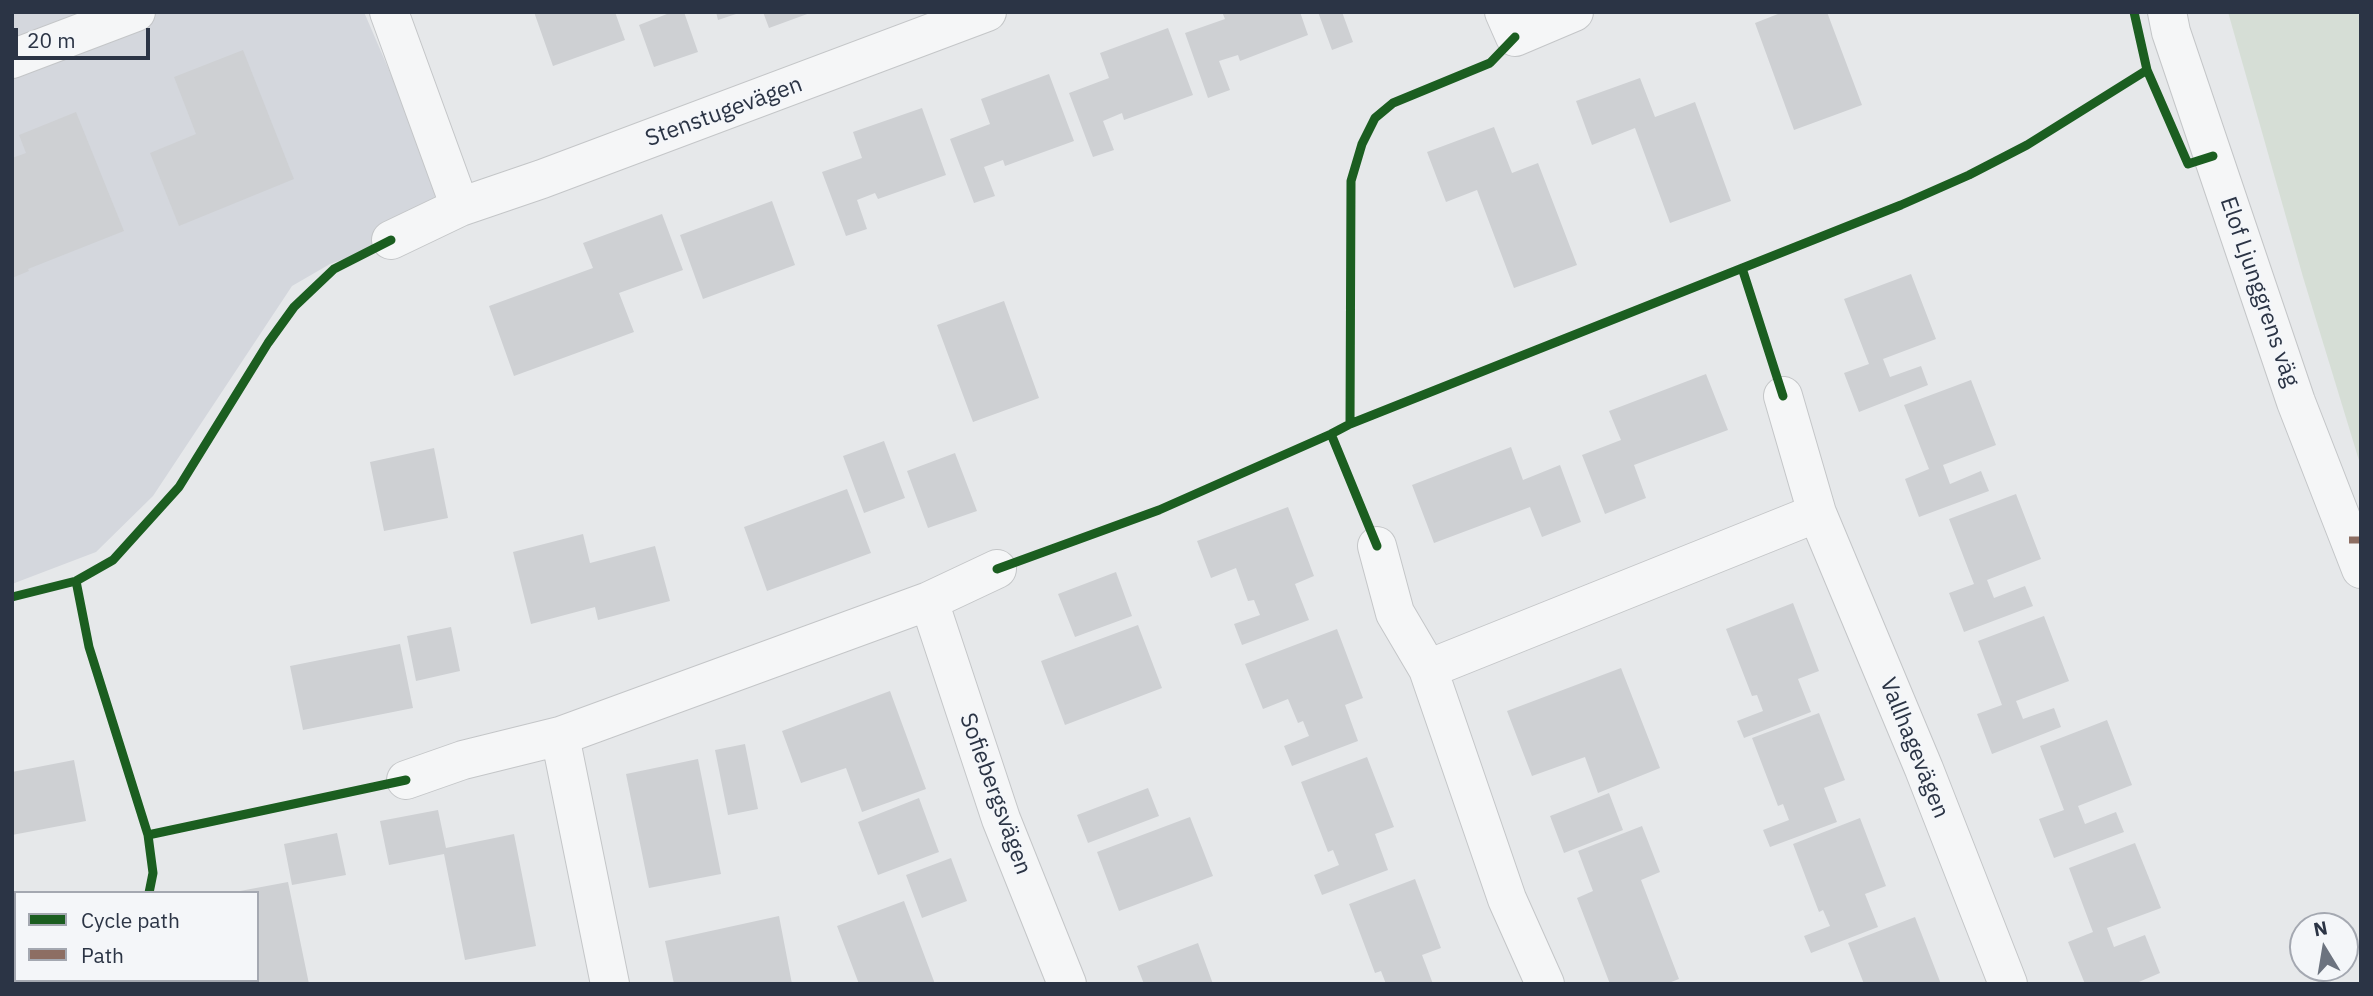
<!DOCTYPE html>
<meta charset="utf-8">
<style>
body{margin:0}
#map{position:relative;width:2373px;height:996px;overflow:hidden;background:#e6e8ea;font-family:"IBM Plex Sans",sans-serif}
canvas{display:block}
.frame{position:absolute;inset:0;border:14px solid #2b3445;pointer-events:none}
.legend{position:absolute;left:14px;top:891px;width:245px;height:91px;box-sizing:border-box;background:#f4f6f9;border:2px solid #a4a8b1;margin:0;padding:9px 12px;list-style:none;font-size:21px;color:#2b3445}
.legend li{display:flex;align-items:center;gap:14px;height:35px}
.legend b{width:35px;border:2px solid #a4a8b1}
.north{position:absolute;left:2289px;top:912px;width:70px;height:70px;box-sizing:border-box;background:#f4f6f9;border:2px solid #a4a8b1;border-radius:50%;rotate:349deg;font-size:19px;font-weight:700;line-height:28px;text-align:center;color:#2b3445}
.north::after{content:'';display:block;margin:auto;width:24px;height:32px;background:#6c737f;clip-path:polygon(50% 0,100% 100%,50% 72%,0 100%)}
.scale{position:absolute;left:14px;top:28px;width:136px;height:32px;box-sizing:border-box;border:4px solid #2b3445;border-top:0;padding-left:9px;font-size:21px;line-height:24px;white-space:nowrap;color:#2b3445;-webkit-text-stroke:5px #f4f6f9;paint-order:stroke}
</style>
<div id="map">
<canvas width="2373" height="996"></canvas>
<div class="frame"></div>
<ul class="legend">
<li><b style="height:9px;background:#1b5e20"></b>Cycle path</li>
<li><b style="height:9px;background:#8d6e63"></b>Path</li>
</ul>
<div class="north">N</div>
<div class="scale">20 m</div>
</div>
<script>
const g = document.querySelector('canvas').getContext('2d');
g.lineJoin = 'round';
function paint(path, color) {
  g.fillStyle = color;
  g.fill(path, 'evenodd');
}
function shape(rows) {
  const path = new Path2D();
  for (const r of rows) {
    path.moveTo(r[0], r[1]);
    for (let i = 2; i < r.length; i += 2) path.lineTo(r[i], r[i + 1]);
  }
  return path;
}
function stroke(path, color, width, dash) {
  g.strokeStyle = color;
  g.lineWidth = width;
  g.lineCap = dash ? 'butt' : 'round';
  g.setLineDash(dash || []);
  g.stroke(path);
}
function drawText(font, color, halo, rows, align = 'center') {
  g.font = font + ' "IBM Plex Sans",sans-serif';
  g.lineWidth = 5;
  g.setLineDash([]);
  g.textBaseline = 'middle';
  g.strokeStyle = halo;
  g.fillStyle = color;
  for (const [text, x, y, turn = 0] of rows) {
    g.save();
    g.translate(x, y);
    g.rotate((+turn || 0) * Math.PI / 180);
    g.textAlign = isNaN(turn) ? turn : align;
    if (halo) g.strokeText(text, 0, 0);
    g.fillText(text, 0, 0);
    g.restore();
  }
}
paint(shape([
 [12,12,364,12,450,212,389,243,330,264,292,286,153,496,96,552,12,584]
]), '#d4d7dd');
paint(shape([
 [2228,12,2361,12,2361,467,2303,277]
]), '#d6ded6');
paint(shape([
 [534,12,615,12,625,40,553,66],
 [672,12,684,12,698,52,654,67,639,25],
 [716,12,739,12,739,13,718,20],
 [763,12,810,12,810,13,769,28],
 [1222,12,1300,12,1308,35,1240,61,1238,55,1219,61,1230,90,1208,98,1185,33,1225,19],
 [1318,12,1342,12,1353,42,1332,50],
 [1783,12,1827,12,1862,105,1794,130,1755,23],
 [1168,28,1193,95,1124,120,1122,113,1103,121,1114,150,1093,157,1069,93,1109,78,1100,53],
 [243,50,294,179,179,226,150,153,196,134,174,77],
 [1049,74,1074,141,1005,166,1003,160,984,167,995,196,974,203,950,139,990,124,981,99],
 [1640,78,1655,117,1695,102,1731,201,1670,223,1635,128,1592,145,1576,101],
 [922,108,946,175,878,199,875,193,857,200,867,229,846,236,822,172,862,158,853,132],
 [76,112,124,231,28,269,29,271,12,278,12,158,26,153,19,135],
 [1494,127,1512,173,1538,163,1577,265,1514,288,1477,190,1446,202,1427,152],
 [772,201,795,265,703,299,680,235],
 [662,214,683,270,619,293,634,332,514,376,489,306,593,268,583,243],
 [1911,274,1936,339,1883,359,1890,377,1921,366,1928,385,1859,412,1844,373,1869,364,1844,299],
 [1004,301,1039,398,973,422,937,325],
 [1706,374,1728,430,1634,465,1646,498,1605,514,1582,455,1621,440,1609,411],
 [1971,380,1996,445,1943,465,1950,484,1981,471,1989,491,1919,517,1905,479,1929,469,1904,405],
 [884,441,905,498,864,513,843,456],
 [1511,447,1523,480,1560,465,1581,522,1542,537,1530,507,1434,543,1412,485],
 [434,448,448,518,384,531,370,462],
 [955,453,977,511,928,528,907,471],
 [847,489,871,553,767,591,744,527],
 [2016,494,2041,559,1987,580,1994,598,2025,586,2033,606,1964,632,1949,593,1974,584,1949,519],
 [1288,507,1314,576,1295,584,1309,620,1242,645,1234,624,1260,615,1254,600,1248,601,1236,568,1211,578,1197,541],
 [583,534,590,563,655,546,670,601,598,620,595,607,531,624,513,552],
 [1116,572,1132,616,1075,637,1058,594],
 [1793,603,1819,671,1798,679,1811,712,1744,738,1737,721,1763,711,1757,695,1752,696,1726,629],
 [2044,616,2069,681,2016,701,2023,719,2054,708,2061,727,1992,754,1977,714,2002,705,1978,641],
 [1138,625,1162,688,1065,725,1041,661],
 [451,627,460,671,416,681,407,636],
 [1337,629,1363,698,1345,705,1358,741,1292,766,1284,746,1309,736,1303,721,1298,723,1288,699,1263,709,1245,664],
 [400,644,413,708,303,730,290,666],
 [1621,668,1660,768,1598,793,1585,757,1532,776,1507,711],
 [890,691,926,789,862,812,846,768,801,783,782,731],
 [1819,713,1845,780,1824,788,1837,822,1770,847,1763,830,1789,820,1783,804,1778,806,1752,738],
 [2107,720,2132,785,2078,806,2085,824,2116,812,2124,832,2054,858,2039,819,2064,810,2040,746],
 [745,744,758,809,728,815,715,750],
 [1367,757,1394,827,1375,834,1388,870,1322,895,1314,875,1339,865,1333,850,1328,852,1301,782],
 [698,759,721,874,649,888,626,774],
 [74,760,86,821,12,835,12,772],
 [1148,788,1159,816,1088,843,1077,815],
 [1609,793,1623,830,1564,853,1550,816],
 [919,798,939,852,878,875,858,822],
 [438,810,446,848,514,834,536,946,465,960,444,854,389,865,380,821],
 [1190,817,1213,876,1119,911,1097,852],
 [1860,818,1886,886,1865,894,1878,927,1811,953,1804,936,1830,926,1823,910,1819,912,1793,844],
 [1642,826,1660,872,1641,880,1679,979,1666,984,1610,984,1577,898,1593,891,1578,851],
 [337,833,346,875,292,885,284,844],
 [2135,843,2161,908,2107,928,2114,947,2145,935,2160,973,2134,984,2085,984,2068,942,2093,932,2069,868],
 [951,858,967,901,922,918,906,875],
 [1415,879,1441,948,1422,955,1433,984,1386,984,1381,971,1375,973,1349,904],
 [288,882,309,984,235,984,235,980,257,980,257,893,240,891],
 [904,901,935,984,859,984,837,926],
 [779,916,792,984,674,984,665,941],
 [1915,917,1941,984,1864,984,1848,943],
 [1198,943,1213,984,1144,984,1137,966]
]), '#ced0d3');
const minor = shape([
 [389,12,460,207,542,179,987,12],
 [1504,12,1515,37,1574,12],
 [2167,12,2171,32,2296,402,2361,569],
 [12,59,136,12],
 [391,240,460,207],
 [1783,396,1817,513],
 [1377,546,1395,613,1428,669],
 [929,601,997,569],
 [406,780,463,760,560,736],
 [12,948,16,947],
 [174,980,174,984],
 [610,984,560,736,929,601,1001,819,1067,984],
 [1545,984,1507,899,1428,669,1817,513,1924,769,2008,984]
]);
stroke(minor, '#c4c6c8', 40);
stroke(minor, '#f5f6f7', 38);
stroke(shape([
 [2349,540,2361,540]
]), '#8d6e63', 7, [14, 7]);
stroke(shape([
 [2134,12,2147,70,2188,164,2213,156],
 [1742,268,1783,396],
 [1350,424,1351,181,1362,144,1375,118,1393,103,1490,63,1515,37],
 [1331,434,1377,546],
 [997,569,1159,510,1331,434,1350,424,1901,205,1969,175,2027,145,2147,70],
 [76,581,89,647,148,835,153,873,149,893],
 [12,597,76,581,113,560,179,487,268,343,294,307,334,269,391,240],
 [148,835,406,780]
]), '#1b5e20', 9);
drawText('23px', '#2b3445', '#f4f6f9', [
 ["Stenstugevägen",724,112,-20],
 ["Elof Ljunggrens väg",2259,292,71],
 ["Vallhagevägen",1914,748,68],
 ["Sofiebergsvägen",995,794,70]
]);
</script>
